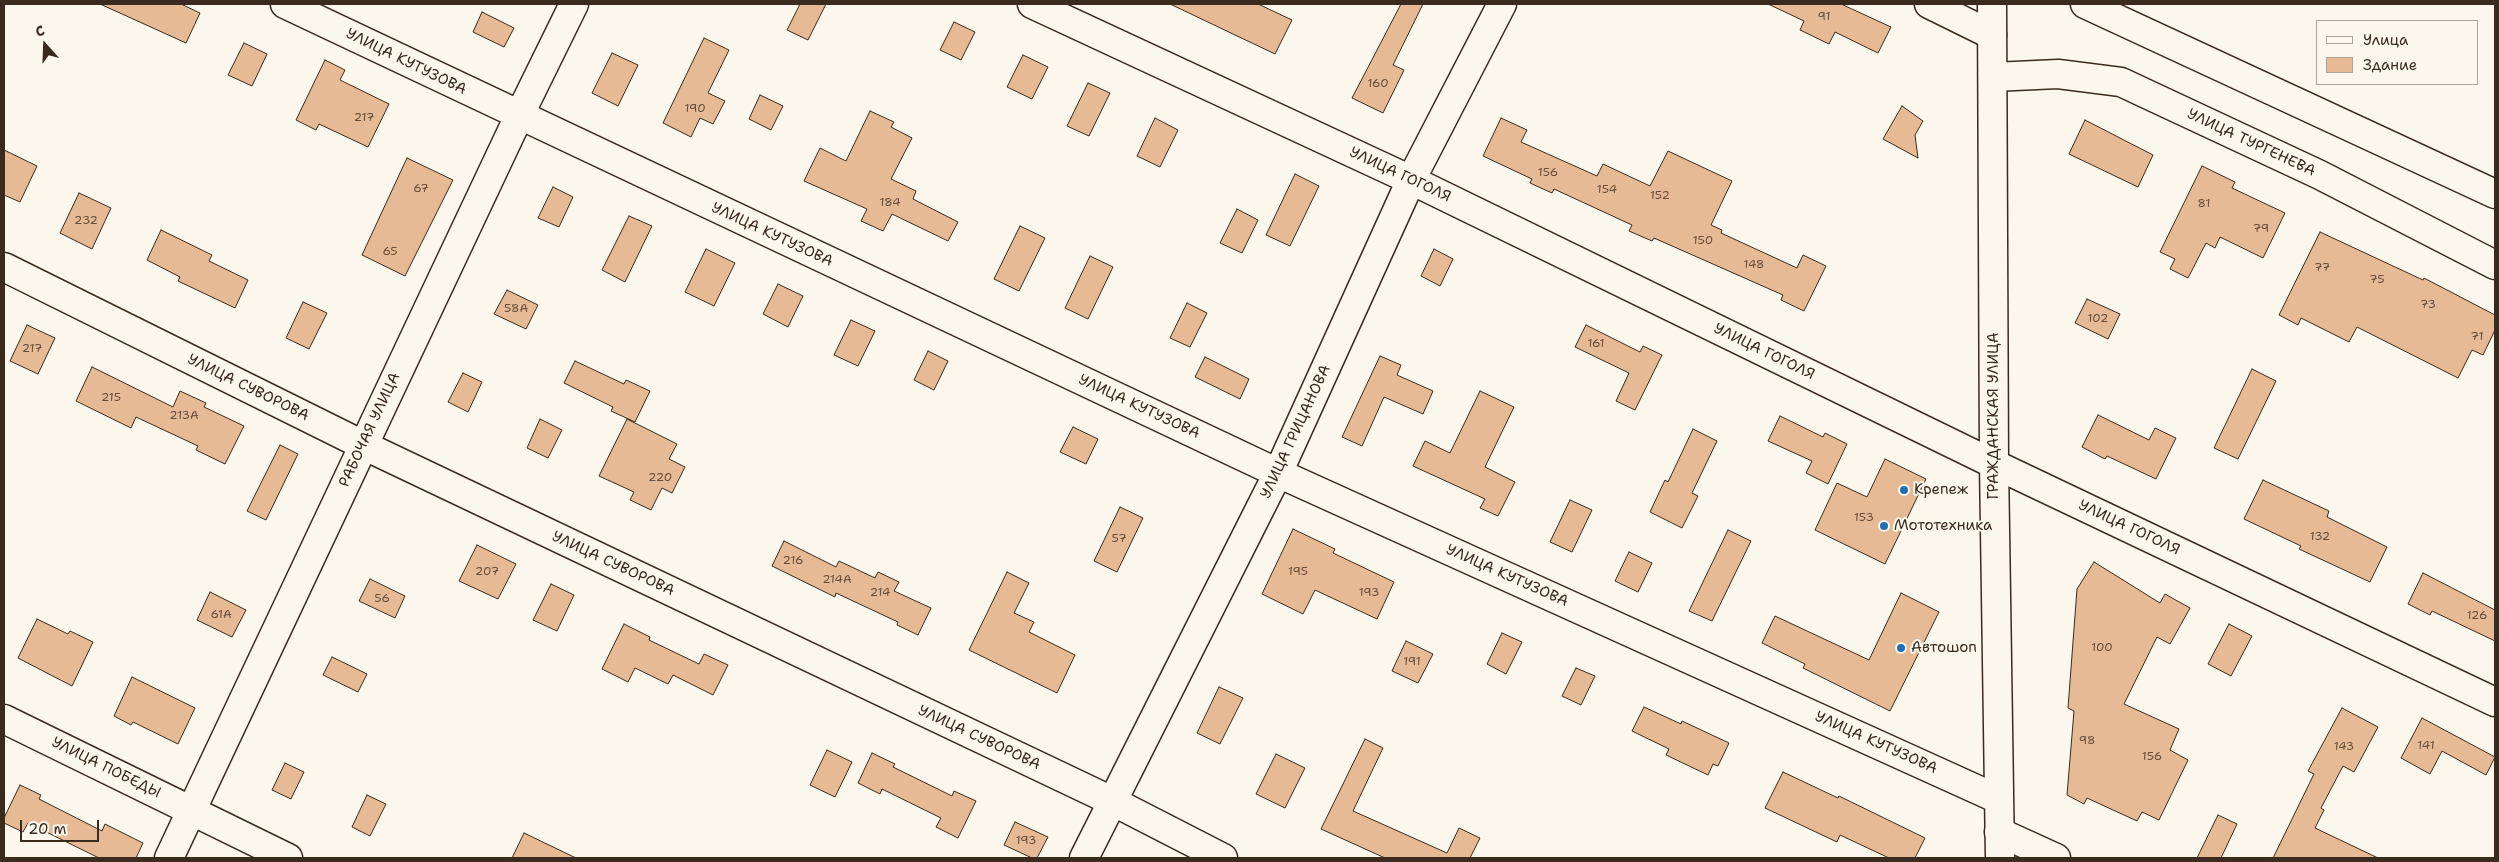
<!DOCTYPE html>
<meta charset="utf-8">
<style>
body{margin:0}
#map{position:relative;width:2499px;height:862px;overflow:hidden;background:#fbf7ec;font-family:"Shantell Sans",sans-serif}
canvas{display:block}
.frame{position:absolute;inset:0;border:5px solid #3b2a1e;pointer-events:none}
.legend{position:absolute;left:2316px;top:20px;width:162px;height:65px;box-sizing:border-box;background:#fbf7ec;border:1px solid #aea59a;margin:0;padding:6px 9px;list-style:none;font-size:15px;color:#3b2a1e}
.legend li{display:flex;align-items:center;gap:10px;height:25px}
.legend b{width:25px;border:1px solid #aea59a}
.north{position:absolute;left:20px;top:20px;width:50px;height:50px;-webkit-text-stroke:4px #fbf7ec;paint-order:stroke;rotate:340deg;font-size:14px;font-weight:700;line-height:20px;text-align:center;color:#3b2a1e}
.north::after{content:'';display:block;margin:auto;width:18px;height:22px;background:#3b2a1e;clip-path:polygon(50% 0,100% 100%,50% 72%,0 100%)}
.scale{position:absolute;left:20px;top:820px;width:79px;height:22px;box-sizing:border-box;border:2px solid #3b2a1e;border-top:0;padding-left:6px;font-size:15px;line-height:18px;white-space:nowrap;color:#3b2a1e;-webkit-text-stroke:4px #fbf7ec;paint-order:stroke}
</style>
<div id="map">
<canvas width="2499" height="862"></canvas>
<div class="frame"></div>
<ul class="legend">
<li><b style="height:6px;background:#fbf7ec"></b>Улица</li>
<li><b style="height:14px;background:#e5ba95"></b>Здание</li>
</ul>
<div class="north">С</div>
<div class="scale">20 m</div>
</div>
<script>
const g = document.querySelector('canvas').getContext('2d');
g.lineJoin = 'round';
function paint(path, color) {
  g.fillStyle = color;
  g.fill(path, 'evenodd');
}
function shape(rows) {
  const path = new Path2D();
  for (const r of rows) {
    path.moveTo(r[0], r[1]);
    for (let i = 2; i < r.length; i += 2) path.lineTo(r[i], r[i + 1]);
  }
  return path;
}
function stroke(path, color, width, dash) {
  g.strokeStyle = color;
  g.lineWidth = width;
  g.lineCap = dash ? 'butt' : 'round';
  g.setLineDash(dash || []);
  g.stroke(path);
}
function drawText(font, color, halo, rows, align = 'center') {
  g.font = font + ' "Shantell Sans",sans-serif';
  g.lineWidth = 4;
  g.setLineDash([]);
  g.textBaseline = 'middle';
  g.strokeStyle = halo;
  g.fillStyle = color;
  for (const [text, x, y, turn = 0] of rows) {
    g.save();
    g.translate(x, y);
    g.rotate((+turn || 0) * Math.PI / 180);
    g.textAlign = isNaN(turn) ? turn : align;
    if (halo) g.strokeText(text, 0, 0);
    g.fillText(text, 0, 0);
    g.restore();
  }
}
const building = shape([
 [100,4,181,4,200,13,186,43,100,4],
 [800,4,826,4,808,40,787,30,800,4],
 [1170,4,1258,4,1292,20,1275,54,1170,4],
 [1401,4,1423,4,1393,65,1404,70,1383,113,1352,98,1401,4],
 [1768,4,1841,4,1891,27,1878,53,1835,32,1829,44,1800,30,1804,21,1768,4],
 [482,12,514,28,504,47,473,32,482,12],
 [954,22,975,32,961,60,940,50,954,22],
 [704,38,729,50,708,93,725,101,713,124,700,118,691,137,663,123,704,38],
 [244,43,267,54,252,86,228,75,244,43],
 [612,53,638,65,618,106,592,93,612,53],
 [1023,55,1048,67,1032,99,1007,87,1023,55],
 [325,60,345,70,340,80,389,104,368,147,319,124,316,130,296,120,325,60],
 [1088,83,1110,93,1089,136,1067,126,1088,83],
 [760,95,783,106,771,130,749,119,760,95],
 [1902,106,1923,121,1915,135,1918,158,1883,139,1902,106],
 [870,111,894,122,891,127,912,138,891,179,916,191,913,199,958,222,948,241,892,214,883,231,861,221,867,209,804,181,820,148,846,161,870,111],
 [1155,118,1178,130,1160,167,1137,156,1155,118],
 [1501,118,1527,130,1521,142,1597,176,1603,164,1650,186,1668,151,1732,181,1711,225,1722,230,1721,233,1797,268,1803,255,1826,266,1804,311,1781,300,1783,295,1654,238,1652,241,1629,231,1632,225,1554,189,1552,193,1530,183,1532,179,1483,156,1501,118],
 [2085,120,2153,155,2138,187,2069,154,2085,120],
 [4,150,37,166,20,202,4,195,4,150],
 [407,158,453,180,405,276,362,255,407,158],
 [2202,166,2235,182,2232,188,2285,213,2263,258,2220,237,2215,248,2206,243,2188,278,2170,269,2175,259,2160,252,2202,166],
 [1295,174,1319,186,1290,246,1266,235,1295,174],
 [553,187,573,197,559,227,538,218,553,187],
 [79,193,111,208,92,249,60,233,79,193],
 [1237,209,1258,220,1242,253,1220,243,1237,209],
 [629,216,652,226,625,282,602,270,629,216],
 [1020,226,1045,238,1019,291,994,279,1020,226],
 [161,230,212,255,209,261,248,280,235,308,178,281,180,277,147,260,161,230],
 [2320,232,2423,280,2424,278,2495,315,2495,330,2483,355,2472,350,2458,378,2357,327,2349,342,2301,318,2298,325,2279,315,2320,232],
 [706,249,735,263,714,306,685,292,706,249],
 [1434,249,1453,259,1440,286,1421,276,1434,249],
 [1090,256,1113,267,1088,319,1065,308,1090,256],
 [778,284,803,296,788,327,763,314,778,284],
 [507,290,538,305,526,329,494,314,507,290],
 [2087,299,2120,314,2108,339,2075,323,2087,299],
 [303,302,327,313,309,349,286,338,303,302],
 [1187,303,1207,313,1190,347,1170,338,1187,303],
 [851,320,875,331,858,366,834,355,851,320],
 [27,325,55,338,38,374,10,361,27,325],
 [1586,325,1640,352,1643,346,1662,355,1635,410,1616,401,1629,373,1575,347,1586,325],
 [928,351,948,361,934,390,914,380,928,351],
 [1380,356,1401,365,1397,375,1433,391,1423,414,1384,397,1362,446,1342,437,1380,356],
 [1205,357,1249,379,1240,399,1195,377,1205,357],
 [575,361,624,384,626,380,650,391,635,422,611,411,613,407,564,383,575,361],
 [92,367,173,407,180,391,206,403,204,407,244,426,225,464,196,450,198,446,136,417,131,428,76,401,92,367],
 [2252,369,2276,381,2238,459,2214,448,2252,369],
 [463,373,482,382,468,412,448,402,463,373],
 [1480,391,1514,407,1485,467,1515,482,1498,516,1480,508,1485,499,1413,466,1425,441,1450,453,1480,391],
 [2098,415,2149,440,2155,428,2176,438,2156,479,2107,456,2105,459,2082,447,2098,415],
 [1780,416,1823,437,1825,433,1847,444,1828,484,1806,473,1812,461,1768,441,1780,416],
 [540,419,562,430,548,458,527,448,540,419],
 [627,419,677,444,669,459,685,467,672,493,662,488,651,510,630,500,634,492,599,476,627,419],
 [1073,427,1098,439,1086,464,1060,452,1073,427],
 [1693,429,1717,441,1692,493,1698,496,1682,528,1650,512,1665,480,1668,482,1693,429],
 [280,445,298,454,266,520,247,511,280,445],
 [1885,459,1926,479,1885,564,1815,530,1837,483,1867,497,1885,459],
 [2263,480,2329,511,2327,517,2387,547,2370,582,2299,549,2301,546,2244,519,2263,480],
 [1570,500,1592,510,1572,552,1550,542,1570,500],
 [1120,507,1143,518,1117,572,1094,561,1120,507],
 [1293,529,1335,549,1333,553,1394,582,1377,619,1315,590,1303,614,1262,594,1293,529],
 [1728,530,1751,541,1712,621,1689,611,1728,530],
 [784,541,836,567,839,561,875,578,878,572,899,582,894,591,931,608,918,635,897,625,898,622,836,593,835,597,772,566,784,541],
 [477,545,516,564,498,599,459,581,477,545],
 [1629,552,1652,563,1638,592,1615,581,1629,552],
 [2094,562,2160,603,2165,594,2190,608,2170,644,2157,637,2124,704,2179,729,2170,750,2188,760,2159,820,2142,812,2137,821,2087,798,2084,804,2067,795,2074,711,2068,708,2077,589,2094,562],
 [1007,572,1029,583,1014,613,1034,622,1029,632,1075,655,1057,693,969,650,1007,572],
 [2423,573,2495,610,2495,641,2432,611,2430,615,2408,604,2423,573],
 [370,579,405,596,395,618,359,601,370,579],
 [551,584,574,595,557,631,533,620,551,584],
 [210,592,246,610,232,637,197,620,210,592],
 [1901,593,1939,612,1890,711,1803,668,1805,664,1762,643,1775,616,1869,660,1901,593],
 [37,619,68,634,70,631,93,642,72,686,18,658,37,619],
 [624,624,650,637,649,640,699,664,704,654,728,665,713,695,673,675,668,684,635,668,628,682,602,669,624,624],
 [2229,624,2252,636,2231,676,2208,664,2229,624],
 [1502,633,1522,642,1506,674,1487,664,1502,633],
 [1406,641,1433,654,1418,683,1392,671,1406,641],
 [332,657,367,674,358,692,323,675,332,657],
 [1576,668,1595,676,1581,705,1562,696,1576,668],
 [132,677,195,708,178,744,133,722,131,725,114,716,132,677],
 [1219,687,1243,698,1220,744,1197,733,1219,687],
 [1644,707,1681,724,1682,721,1729,743,1718,766,1713,764,1708,775,1666,755,1669,749,1632,731,1644,707],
 [2342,708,2378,727,2354,772,2343,766,2321,808,2324,810,2315,828,2378,858,2273,858,2314,774,2308,771,2342,708],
 [2422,718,2495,757,2486,775,2442,751,2430,774,2401,758,2422,718],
 [1365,739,1383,748,1353,811,1447,853,1459,828,1480,838,1470,858,1385,858,1321,829,1365,739],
 [827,750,852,762,835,797,810,785,827,750],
 [872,753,895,764,893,767,952,796,954,791,976,801,958,838,936,827,941,818,882,789,880,794,858,783,872,753],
 [1276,754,1305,768,1285,808,1256,794,1276,754],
 [285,763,304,772,291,799,272,790,285,763],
 [1783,772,1838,798,1839,796,1925,838,1915,858,1889,858,1840,835,1837,842,1765,808,1783,772],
 [20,785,41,795,39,799,102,831,105,824,143,843,136,858,99,858,28,823,23,832,4,823,4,818,20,785],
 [367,795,386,804,370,836,352,827,367,795],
 [2218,815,2237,824,2221,858,2197,858,2218,815],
 [1015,822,1048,837,1037,858,1032,858,1004,845,1015,822],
 [524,833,576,858,512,858,524,833]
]);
paint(building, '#e5ba95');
stroke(building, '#3b2a1e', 1);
const street = shape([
 [285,4,1278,473,1998,799],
 [1929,4,1992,35],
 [2085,4,2495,194],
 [1993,77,2058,74,2121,82,2320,175,2495,265],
 [4,267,363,445,1112,801,1223,858],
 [4,719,288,858],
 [1999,832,2056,858],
 [1084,858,1278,473,1411,180,1502,4]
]);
const secondary = shape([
 [1032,4,1411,180,1994,464,2495,702],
 [1992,4,1994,464,2000,858],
 [169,858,519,116,574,4]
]);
stroke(street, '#3b2a1e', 31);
stroke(secondary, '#3b2a1e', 31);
stroke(street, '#fbf7ec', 28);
stroke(secondary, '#fbf7ec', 28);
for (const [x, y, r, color] of [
 [1904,490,5,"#1f6fb2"],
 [1884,526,5,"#1f6fb2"],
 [1901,648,5,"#1f6fb2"]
]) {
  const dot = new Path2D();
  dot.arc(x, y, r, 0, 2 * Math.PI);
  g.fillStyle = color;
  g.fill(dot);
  stroke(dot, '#fbf7ec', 2);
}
drawText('12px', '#664e3c', null, [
 ["91",1824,17],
 ["160",1378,84],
 ["190",695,109],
 ["217",364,118],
 ["156",1548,173],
 ["67",421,189],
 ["154",1607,190],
 ["152",1660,196],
 ["184",890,203],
 ["81",2204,204],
 ["232",86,221],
 ["79",2261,229],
 ["150",1703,241],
 ["65",390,252],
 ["148",1754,265],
 ["77",2322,268],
 ["75",2377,280],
 ["73",2428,305],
 ["58А",516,309],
 ["102",2098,319],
 ["71",2477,337],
 ["161",1596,344],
 ["217",32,349],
 ["215",111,398],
 ["213А",184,416],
 ["220",660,478],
 ["153",1864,518],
 ["132",2320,537],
 ["57",1119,539],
 ["216",793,561],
 ["207",487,572],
 ["195",1298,572],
 ["214А",837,580],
 ["214",880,593],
 ["193",1369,593],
 ["56",382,599],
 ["61А",221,615],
 ["126",2477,616],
 ["100",2102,648],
 ["191",1412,662],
 ["98",2087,741],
 ["141",2426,746],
 ["143",2344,747],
 ["156",2152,757],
 ["193",1026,841]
]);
drawText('15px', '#3b2a1e', '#fbf7ec', [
 ["УЛИЦА КУТУЗОВА",406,62,26],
 ["УЛИЦА ТУРГЕНЕВА",2251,143,25],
 ["УЛИЦА ГОГОЛЯ",1400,175,25],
 ["УЛИЦА КУТУЗОВА",772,235,25],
 ["УЛИЦА ГОГОЛЯ",1764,352,26],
 ["УЛИЦА СУВОРОВА",248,388,26],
 ["УЛИЦА КУТУЗОВА",1139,407,25],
 ["ГРАЖДАНСКАЯ УЛИЦА",1994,416,-90],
 ["РАБОЧАЯ УЛИЦА",370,430,-65],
 ["УЛИЦА ГРИЦАНОВА",1296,432,-65],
 ["УЛИЦА ГОГОЛЯ",2129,528,25],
 ["УЛИЦА СУВОРОВА",613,564,25],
 ["УЛИЦА КУТУЗОВА",1507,576,24],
 ["УЛИЦА СУВОРОВА",979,738,25],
 ["УЛИЦА КУТУЗОВА",1876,743,24],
 ["УЛИЦА ПОБЕДЫ",106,768,26]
]);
drawText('15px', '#3b2a1e', '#fbf7ec', [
 ["Крепеж",1914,490],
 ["Мототехника",1894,526],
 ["Автошоп",1911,648]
], 'left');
</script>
